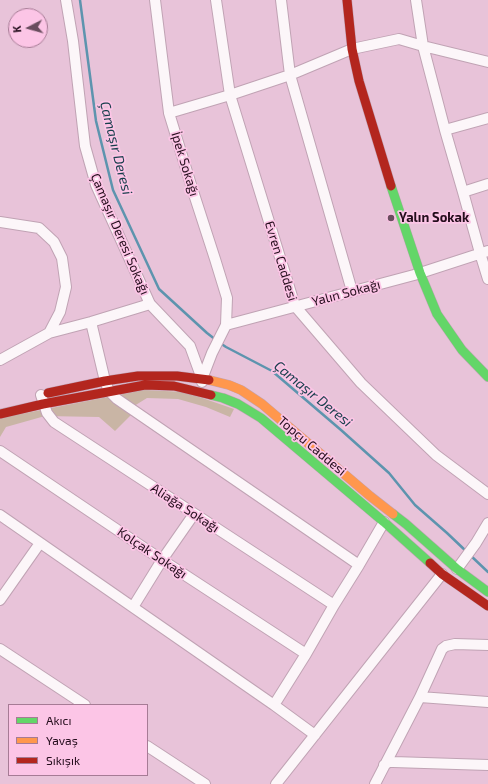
<!DOCTYPE html>
<meta charset="utf-8">
<style>
body{margin:0}
#map{position:relative;width:488px;height:784px;overflow:hidden;background:#e8c3d9;font-family:"Exo 2",sans-serif}
canvas{display:block}
.legend{position:absolute;left:8px;top:704px;width:140px;height:72px;box-sizing:border-box;background:#fcc5e6;border:1px solid #a67b95;margin:0;padding:5px 7px;list-style:none;font-size:12px;color:#240d1c}
.legend li{display:flex;align-items:center;gap:8px;height:20px}
.legend b{width:20px;border:1px solid #a67b95}
.north{position:absolute;left:8px;top:8px;width:40px;height:40px;box-sizing:border-box;background:#fcc5e6;border:1px solid #a67b95;border-radius:50%;rotate:264deg;font-size:11px;font-weight:700;line-height:16px;text-align:center;color:#240d1c}
.north::after{content:'';display:block;margin:auto;width:14px;height:18px;background:#694d5e;clip-path:polygon(50% 0,100% 100%,50% 72%,0 100%)}
</style>
<div id="map">
<canvas width="488" height="784"></canvas>
<ul class="legend">
<li><b style="height:5px;background:#63d668"></b>Akıcı</li>
<li><b style="height:5px;background:#ff974d"></b>Yavaş</li>
<li><b style="height:5px;background:#b3261e"></b>Sıkışık</li>
</ul>
<div class="north">K</div>
</div>
<script>
const g = document.querySelector('canvas').getContext('2d');
g.lineJoin = 'round';
function paint(path, color) {
  g.fillStyle = color;
  g.fill(path, 'evenodd');
}
function shape(rows) {
  const path = new Path2D();
  for (const r of rows) {
    path.moveTo(r[0], r[1]);
    for (let i = 2; i < r.length; i += 2) path.lineTo(r[i], r[i + 1]);
  }
  return path;
}
function stroke(path, color, width, dash) {
  g.strokeStyle = color;
  g.lineWidth = width;
  g.lineCap = dash ? 'butt' : 'round';
  g.setLineDash(dash || []);
  g.stroke(path);
}
function drawText(font, color, halo, rows, align = 'center') {
  g.font = font + ' "Exo 2",sans-serif';
  g.lineWidth = 3.5;
  g.setLineDash([]);
  g.textBaseline = 'middle';
  g.strokeStyle = halo;
  g.fillStyle = color;
  for (const [text, x, y, turn = 0] of rows) {
    g.save();
    g.translate(x, y);
    g.rotate((+turn || 0) * Math.PI / 180);
    g.textAlign = isNaN(turn) ? turn : align;
    if (halo) g.strokeText(text, 0, 0);
    g.fillText(text, 0, 0);
    g.restore();
  }
}
paint(shape([
 [144,390,185,392,234,409,230,417,206,407,178,399,147,398,126,411,131,415,115,431,99,417,45,416,6,427,0,437,0,418]
]), '#c9b5a5');
stroke(shape([
 [80,0,96,121,113,190,159,289,207,333,216,340],
 [220,343,226,347,272,371,341,430,389,473,415,505,447,533,467,552],
 [470,555,488,572]
]), '#5d94ae', 2.5);
const street = shape([
 [66,0,73,41,85,146,96,185,150,304,190,346,202,379],
 [155,0,169,113,192,188,215,259,227,298,226,325,212,353,202,379,202,382],
 [216,0,230,95,295,306,361,383,436,455,488,494],
 [281,0,290,75,352,291],
 [416,0,423,46,445,130,463,192,480,253,488,279],
 [169,113,230,95,290,75,352,49,399,39,423,46,488,62],
 [445,130,488,118],
 [463,192,488,184],
 [0,222,39,228,54,242,62,258,66,287,60,312,49,333],
 [91,322,105,381,109,391,117,399,359,565],
 [226,325,414,275,488,251],
 [0,360,49,333,91,322,150,304],
 [41,395,47,413,54,422,334,605],
 [0,451,162,560,306,654],
 [0,515,274,705,315,735],
 [457,569,476,543,488,523],
 [0,600,40,543],
 [133,607,162,560,194,514],
 [0,649,85,705],
 [420,697,488,702],
 [274,705,306,654,334,605,359,565,384,522],
 [147,746,205,784],
 [384,765,389,762,393,762,488,765],
 [276,784,442,574],
 [375,784,420,697,442,649,446,646,455,644,488,645]
]);
const fast = shape([
 [391,186,420,273,437,314,462,350,488,377],
 [211,395,223,398,238,404,261,418,384,522,430,563],
 [393,514,406,524,457,569,488,592]
]);
const slow = shape([
 [209,380,229,385,241,390,262,404,370,496,393,514]
]);
const jam = shape([
 [347,0,352,49,359,81,391,186],
 [48,393,105,381,138,376,177,376,209,380],
 [0,414,43,404,145,385,174,386,211,395],
 [430,563,442,574,488,606]
]);
stroke(street, '#c0a3b4', 12);
stroke(fast, '#c0a3b4', 10);
stroke(slow, '#c0a3b4', 10);
stroke(jam, '#c0a3b4', 10);
stroke(street, '#fcf6f9', 10);
stroke(fast, '#63d668', 9);
stroke(slow, '#ff974d', 9);
stroke(jam, '#b3261e', 9);
for (const [x, y, r, color] of [
 [391,218,4,"#694d5e"]
]) {
  const dot = new Path2D();
  dot.arc(x, y, r, 0, 2 * Math.PI);
  g.fillStyle = color;
  g.fill(dot);
  stroke(dot, '#fcc5e6', 1.5);
}
drawText('13px', '#240d1c', '#fcc5e6', [
 ["İpek Sokağı",185,164,73],
 ["Çamaşır Deresi Sokağı",120,234,67],
 ["Evren Caddesi",281,261,73],
 ["Yalın Sokağı",346,293,-15],
 ["Topçu Caddesi",312,446,40],
 ["Aliağa Sokağı",185,508,33],
 ["Kolçak Sokağı",152,553,34]
]);
drawText('bold 13px', '#240d1c', '#fcc5e6', [
 ["Yalın Sokak",399,218]
], 'left');
drawText('italic 14px', '#163e4b', '#fcc5e6', [
 ["Çamaşır Deresi",116,148,76],
 ["Çamaşır Deresi",313,394,39]
]);
</script>
